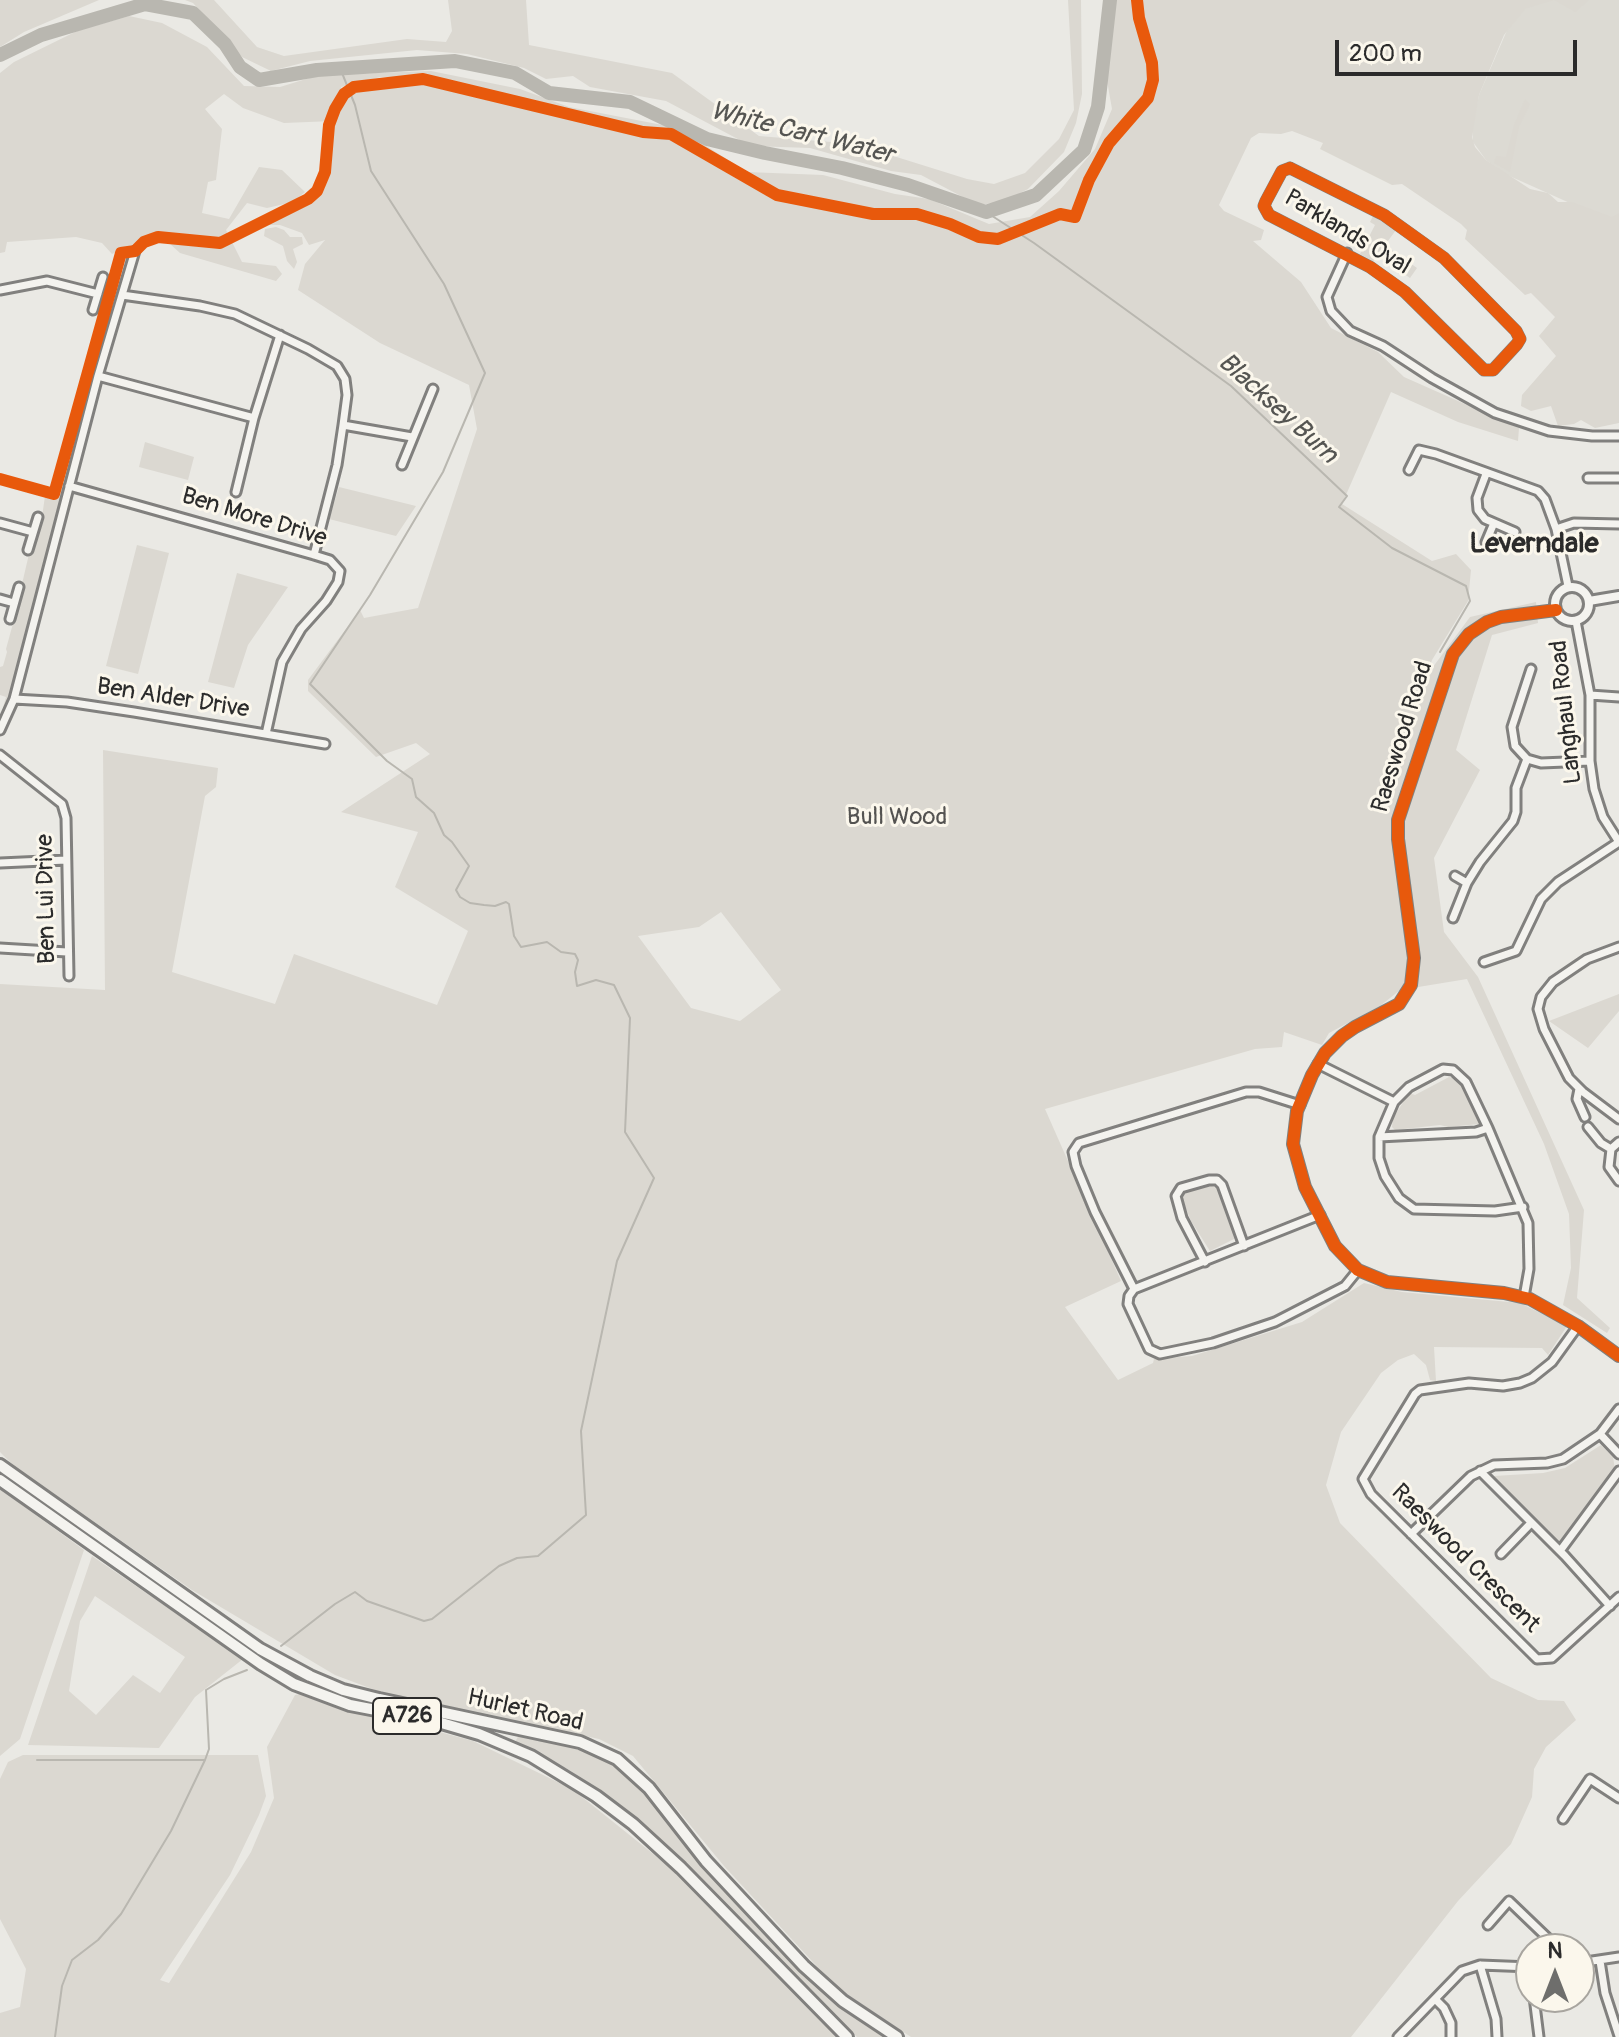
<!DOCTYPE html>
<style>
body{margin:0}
#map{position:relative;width:1619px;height:2037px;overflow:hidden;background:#eae9e4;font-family:Pangolin,sans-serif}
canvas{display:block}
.north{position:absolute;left:1515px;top:1933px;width:80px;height:80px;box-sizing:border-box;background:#fbf7ec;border:2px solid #a8a59f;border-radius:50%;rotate:0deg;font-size:22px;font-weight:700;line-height:32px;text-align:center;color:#2b2b2b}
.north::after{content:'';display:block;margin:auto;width:28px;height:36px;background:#6e6e6c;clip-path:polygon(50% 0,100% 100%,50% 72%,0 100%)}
.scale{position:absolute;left:1335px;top:40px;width:242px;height:36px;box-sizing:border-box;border:4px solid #2b2b2b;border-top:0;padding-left:10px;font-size:24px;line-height:28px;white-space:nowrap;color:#2b2b2b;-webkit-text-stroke:6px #fbf7ec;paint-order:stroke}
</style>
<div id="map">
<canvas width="1619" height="2037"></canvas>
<div class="north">N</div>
<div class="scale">200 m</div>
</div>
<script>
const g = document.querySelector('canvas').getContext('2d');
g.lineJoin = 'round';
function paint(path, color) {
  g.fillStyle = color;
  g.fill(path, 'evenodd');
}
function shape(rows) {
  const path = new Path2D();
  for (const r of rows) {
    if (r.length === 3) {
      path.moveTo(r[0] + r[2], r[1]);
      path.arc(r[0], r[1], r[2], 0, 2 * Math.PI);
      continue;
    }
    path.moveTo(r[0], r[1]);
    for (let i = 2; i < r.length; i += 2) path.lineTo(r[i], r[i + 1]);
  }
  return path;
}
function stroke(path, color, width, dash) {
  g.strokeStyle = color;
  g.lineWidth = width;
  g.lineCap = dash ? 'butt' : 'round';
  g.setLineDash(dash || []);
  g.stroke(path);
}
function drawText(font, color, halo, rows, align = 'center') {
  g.font = font + ' Pangolin,sans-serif';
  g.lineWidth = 6;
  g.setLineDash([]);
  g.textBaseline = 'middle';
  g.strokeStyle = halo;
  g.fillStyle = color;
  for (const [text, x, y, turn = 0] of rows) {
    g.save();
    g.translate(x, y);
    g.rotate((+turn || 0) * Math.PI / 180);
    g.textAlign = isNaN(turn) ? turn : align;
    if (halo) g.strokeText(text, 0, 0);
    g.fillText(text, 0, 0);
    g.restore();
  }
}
paint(shape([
 [1538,0,1619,0,1619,225,1505,174,1486,160,1473,142,1472,127,1479,95,1518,5]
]), '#dcdad3');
paint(shape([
 [0,0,99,0,24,32,0,47],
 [185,0,214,0,257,47,284,56,407,39,446,42,452,31,448,0,526,0,529,45,672,73,759,136,855,144,967,179,994,184,1025,173,1059,139,1074,110,1068,0,1081,0,1082,94,1076,123,1064,152,1028,189,1003,202,978,205,921,175,891,171,810,148,751,146,666,101,590,87,573,76,546,79,524,68,467,54,417,50,310,61,271,71,242,57,193,3],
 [1109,0,1589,0,1575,12,1554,0,1525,9,1504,35,1479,95,1472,137,1475,147,1486,160,1530,189,1548,193,1558,202,1572,202,1612,217,1619,213,1619,423,1595,428,1581,420,1574,424,1558,426,1551,406,1531,411,1521,406,1522,395,1556,356,1539,336,1555,317,1531,293,1525,295,1465,239,1467,230,1461,224,1402,184,1392,185,1320,149,1323,143,1292,131,1281,134,1259,133,1251,138,1219,205,1224,211,1264,230,1261,240,1253,241,1301,282,1331,328,1378,352,1404,377,1519,428,1518,441,1458,422,1391,392,1342,504,1432,561,1456,554,1471,570,1468,601,1432,660,1427,675,1470,617,1536,602,1538,623,1492,635,1456,750,1480,770,1434,858,1444,932,1478,977,1584,1210,1577,1298,1610,1328,1607,1333,1563,1305,1571,1268,1569,1214,1544,1144,1467,979,1400,990,1380,1006,1329,1033,1322,1045,1284,1032,1282,1047,1255,1049,1045,1109,1121,1281,1065,1307,1118,1380,1153,1363,1154,1359,1192,1356,1302,1322,1364,1283,1402,1292,1520,1303,1567,1326,1548,1355,1542,1348,1434,1347,1436,1381,1430,1380,1426,1365,1414,1354,1398,1360,1381,1373,1341,1432,1326,1485,1340,1523,1491,1678,1538,1700,1564,1701,1576,1720,1546,1747,1534,1769,1532,1797,1511,1844,1458,1901,1351,2037,911,2037,836,1987,724,1866,633,1756,599,1739,383,1693,335,1675,192,1590,14,1466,0,1452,0,984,105,990,103,750,218,768,216,787,205,796,172,972,275,1004,294,954,437,1005,468,931,395,887,418,832,341,812,430,754,416,743,376,757,308,691,308,680,360,610,364,618,418,608,477,429,469,385,380,343,298,290,305,264,325,240,309,245,302,233,280,225,263,225,281,215,305,207,324,189,331,171,333,121,284,123,243,108,224,94,205,109,222,129,216,180,208,182,202,213,229,219,259,167,282,170,305,192,293,202,267,208,247,203,226,230,242,262,276,266,282,274,276,281,180,253,158,233,112,254,102,243,76,237,7,242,5,252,0,253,0,73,14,62,77,31,129,16,162,23,207,47,244,86,280,87,319,75,431,71,520,89,569,107,678,128,747,172,823,175,895,194,929,199,989,224,1030,217,1059,191,1095,149,1112,109,1106,75,1106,8],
 [380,77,422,77,505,96,507,101,423,83,361,90,342,98,341,87],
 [721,912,781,990,740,1021,691,1008,638,936,699,927],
 [1525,99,1530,104,1519,127,1510,172,1494,163,1496,156,1506,157,1514,125],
 [1373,216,1396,230,1385,245,1417,268,1410,278,1379,256,1373,261,1360,254,1375,225,1370,222],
 [276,227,284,230,290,237,302,237,303,244,293,249,297,262,294,269,287,261,283,246,264,236,265,229],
 [145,442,194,457,188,480,139,467],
 [59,485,65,489,6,711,3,708,6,697,0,695,0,667,3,666,7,652,6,649,23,587,22,584,29,554,33,552,42,517,45,496,57,497],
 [339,487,416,506,396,536,329,519],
 [137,545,169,553,138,674,106,666],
 [237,573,288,587,248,645,234,688,208,682],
 [1619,994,1619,1011,1588,1048,1549,1021],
 [1449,1077,1462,1080,1479,1118,1479,1124,1448,1127,1440,1125,1395,1130,1392,1127,1393,1118,1409,1093,1415,1095],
 [1211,1186,1217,1188,1236,1238,1210,1251,1191,1221,1181,1197,1186,1192],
 [1601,1445,1613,1457,1615,1469,1563,1542,1555,1542,1549,1531,1493,1480,1494,1476,1543,1473,1565,1468],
 [0,1489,84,1550,20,1739,0,1756],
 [92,1556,243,1659,195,1697,159,1748,28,1745],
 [95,1596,185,1657,160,1693,133,1675,96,1715,69,1691,80,1621],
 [300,1694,473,1741,572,1789,672,1869,841,2037,0,2037,0,2013,20,2007,26,1969,0,1919,0,1779,8,1762,23,1755,258,1755,266,1796,259,1815,230,1875,160,1980,169,1983,251,1852,274,1798,267,1747,295,1695],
 [519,1735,587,1750,604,1758,627,1774,712,1874,833,2002,890,2037,857,2037,638,1822,571,1771,515,1742]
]), '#dbd8d1');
stroke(shape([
 [986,212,1034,243,1231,386,1347,496,1339,507,1392,548,1466,586,1470,601,1440,652],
 [281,1646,335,1604,355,1592,367,1601,424,1621,432,1619,499,1566,517,1558,538,1556,586,1515,581,1431,617,1261,654,1178,625,1132,630,1018,614,985,596,980,577,986,575,972,578,960,575,954,561,952,547,942,521,947,514,936,509,904,506,902,495,906,484,905,470,903,460,897,456,890,469,866,452,842,444,835,434,813,416,797,412,779,387,761,310,684,370,595,443,472,485,373,444,284,371,171,355,105,340,68],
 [37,1760,205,1760,209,1749,206,1690,224,1679,247,1670],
 [55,2037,62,1986,72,1960,98,1940,121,1914,171,1831,205,1760]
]), '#b9b7b0', 2);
stroke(shape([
 [0,55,41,35,145,4,193,13,225,44,240,67,259,80,317,70,455,61,515,73,549,93,630,102,707,139,765,153,842,168,908,185,986,212,1036,195,1084,150,1098,107,1110,0]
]), '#b9b7b0', 14);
const minor = shape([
 [1290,168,1384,215,1444,258,1516,331,1520,339,1517,344,1493,370,1484,370,1405,292,1370,267,1269,215,1264,206,1266,201,1282,171,1290,168],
 [1347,253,1327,297,1331,311,1350,331,1383,346,1432,378,1495,413,1549,431,1592,436,1619,436],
 [0,290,47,281,98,294],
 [122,295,200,306,235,314,308,349,337,366,345,379,347,395,343,425,337,465,314,555],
 [93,310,103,277],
 [98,376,254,418],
 [343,425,412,437],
 [402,465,433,389],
 [1409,470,1419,450,1436,454,1538,491,1545,499,1556,529,1568,586],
 [1486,474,1477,498,1478,510,1485,519,1515,532],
 [1588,478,1619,478],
 [69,486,314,555,330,560,340,571,338,582,326,601,301,629,282,662,266,734],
 [236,492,254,418,280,335],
 [0,523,33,532],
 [1556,529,1574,523,1619,524],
 [1486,542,1494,523],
 [28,550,38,517],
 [0,599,14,603],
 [10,619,19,587],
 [1576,621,1590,695,1590,761,1594,789,1603,817,1619,842],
 [1531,669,1512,727,1515,746,1527,759,1541,763,1590,761],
 [1590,695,1619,697],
 [14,699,67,702,134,712,325,744],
 [0,730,14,699,98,376,135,251],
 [0,755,62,804,66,818,69,976],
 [0,863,66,860],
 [1455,876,1467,883],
 [1453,918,1467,883,1480,862,1513,821,1516,812,1516,788,1527,759],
 [1619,947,1587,959,1553,982,1541,997,1538,1009,1544,1029,1569,1078,1583,1092,1619,1119],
 [0,948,67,952],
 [1484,962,1516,951,1541,899,1558,882,1619,842],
 [1318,1064,1394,1102],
 [1579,1089,1577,1099,1585,1117],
 [1588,1127,1601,1143,1611,1149],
 [1488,1128,1466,1082,1453,1070,1443,1069,1409,1087,1394,1102,1379,1137,1379,1158,1385,1176,1399,1198,1414,1209,1495,1211,1523,1207],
 [1379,1137,1476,1132,1488,1128,1528,1223,1529,1269,1524,1297],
 [1619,1142,1611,1149,1609,1167,1619,1181],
 [1205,1262,1182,1218,1176,1196,1181,1188,1209,1180,1217,1180,1222,1185,1244,1246],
 [1134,1289,1095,1212,1076,1166,1073,1152,1079,1143,1246,1092,1259,1092,1300,1105],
 [1134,1289,1129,1296,1128,1304,1149,1349,1160,1354,1213,1343,1275,1322,1345,1286,1358,1270],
 [1134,1289,1320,1215],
 [1578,1326,1552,1362,1532,1378,1520,1383,1503,1386,1469,1383,1420,1390,1415,1394,1363,1479,1371,1494,1537,1659,1552,1658,1619,1597],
 [1600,1434,1619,1454],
 [1480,1471,1565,1556,1610,1606],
 [1411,1534,1471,1476,1494,1465,1547,1463,1563,1459,1600,1434,1619,1409],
 [1560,1551,1619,1471],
 [1501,1554,1531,1523],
 [1563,1819,1590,1779,1619,1798],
 [1488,1925,1509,1901,1559,1949],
 [1600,1961,1605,1993,1619,2036],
 [1579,1963,1619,1957],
 [1480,1965,1496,2019,1497,2037],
 [1534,1997,1539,2037],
 [1435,1999,1444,2008,1451,2023,1451,2037],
 [1398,2037,1462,1971,1480,1965,1531,1967]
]);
const tertiary = shape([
 [1572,604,17],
 [1589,601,1619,596],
 [1556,610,1501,617,1487,622,1469,634,1453,654,1398,820,1398,839,1414,958,1411,985,1399,1004,1355,1027,1342,1036,1325,1053,1312,1075,1297,1111,1293,1144,1305,1187,1335,1246,1358,1270,1387,1282,1504,1293,1530,1299,1578,1326,1619,1356]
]);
const primary = shape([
 [0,1465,260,1649,310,1676,343,1690,379,1699,580,1742,617,1759,649,1788,706,1861,804,1966,843,2001,897,2037],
 [0,1480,261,1664,294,1684,350,1705,438,1722,479,1734,531,1756,596,1796,633,1824,681,1868,847,2037]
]);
stroke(minor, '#81807e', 13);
stroke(tertiary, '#81807e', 14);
stroke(primary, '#81807e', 16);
stroke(minor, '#f4f3ef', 7);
stroke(tertiary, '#f4f3ef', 8);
stroke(primary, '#f4f3ef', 10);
stroke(shape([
 [1290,168,1384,215,1444,258,1516,331,1520,339,1517,344,1493,370,1484,370,1405,292,1370,267,1269,215,1264,206,1266,201,1282,171,1290,168],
 [0,479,54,494,121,253,135,251,144,242,158,237,220,243,308,199,317,191,325,172,329,125,335,109,344,94,354,87,423,79,643,132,671,134,777,195,873,214,917,214,950,224,979,237,998,239,1060,214,1075,217,1089,180,1109,143,1148,98,1153,80,1152,63,1139,18,1137,0],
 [1556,610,1501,617,1487,622,1469,634,1453,654,1398,820,1398,839,1414,958,1411,985,1399,1004,1355,1027,1342,1036,1325,1053,1312,1075,1297,1111,1293,1144,1305,1187,1335,1246,1358,1270,1387,1282,1504,1293,1530,1299,1578,1326,1619,1356]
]), '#e8590c', 12);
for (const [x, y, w] of [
 [407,1716,68]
]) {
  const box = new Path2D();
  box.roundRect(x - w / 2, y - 18, w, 36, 6);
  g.fillStyle = '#fbf7ec';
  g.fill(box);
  stroke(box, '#2b2b2b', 2);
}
drawText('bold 22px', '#2b2b2b', null, [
 ["A726",407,1716]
]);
drawText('24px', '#2b2b2b', '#fbf7ec', [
 ["Parklands Oval",1347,233,31],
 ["Ben More Drive",254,518,17],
 ["Ben Alder Drive",173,699,9],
 ["Langhaul Road",1567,712,-96],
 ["Raeswood Road",1403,737,-73],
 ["Ben Lui Drive",47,899,-91],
 ["Raeswood Crescent",1465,1559,45],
 ["Hurlet Road",525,1711,13]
]);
drawText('24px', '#545351', '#fbf7ec', [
 ["Bull Wood",897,818]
]);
drawText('italic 26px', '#555552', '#fbf7ec', [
 ["White Cart Water",802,134,14],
 ["Blacksey Burn",1277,409,42]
]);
drawText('bold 28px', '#2b2b2b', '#fbf7ec', [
 ["Leverndale",1534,545]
]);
</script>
